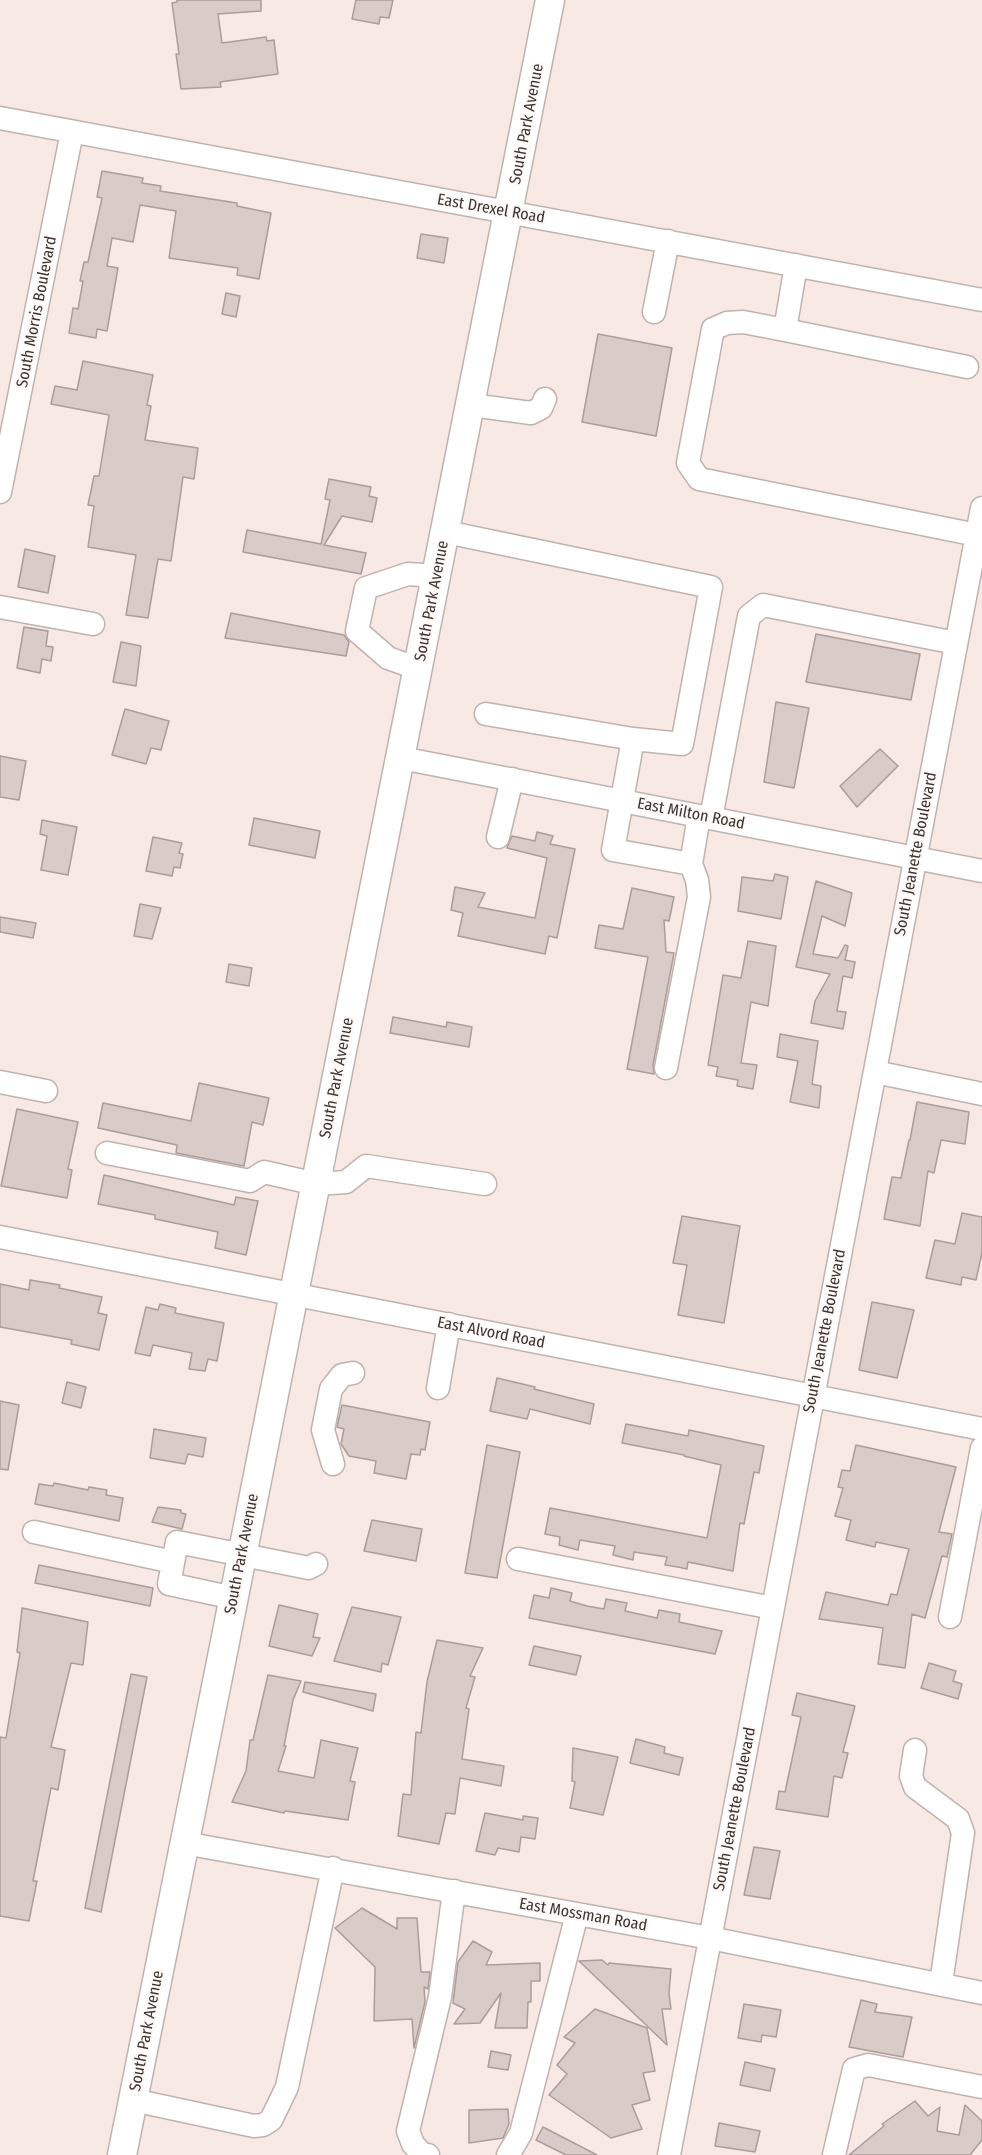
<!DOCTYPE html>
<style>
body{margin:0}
canvas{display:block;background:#f8e9e5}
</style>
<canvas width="982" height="2155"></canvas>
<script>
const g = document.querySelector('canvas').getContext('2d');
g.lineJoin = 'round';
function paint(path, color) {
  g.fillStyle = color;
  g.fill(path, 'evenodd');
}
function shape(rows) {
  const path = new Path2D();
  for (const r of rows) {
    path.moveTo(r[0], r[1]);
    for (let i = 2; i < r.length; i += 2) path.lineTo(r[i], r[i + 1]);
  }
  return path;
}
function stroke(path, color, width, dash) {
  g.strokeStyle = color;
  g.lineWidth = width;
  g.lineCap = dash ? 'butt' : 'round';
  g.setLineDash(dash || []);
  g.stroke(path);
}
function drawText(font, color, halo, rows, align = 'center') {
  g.font = font + ' "Fira Sans Condensed",sans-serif';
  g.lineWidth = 4.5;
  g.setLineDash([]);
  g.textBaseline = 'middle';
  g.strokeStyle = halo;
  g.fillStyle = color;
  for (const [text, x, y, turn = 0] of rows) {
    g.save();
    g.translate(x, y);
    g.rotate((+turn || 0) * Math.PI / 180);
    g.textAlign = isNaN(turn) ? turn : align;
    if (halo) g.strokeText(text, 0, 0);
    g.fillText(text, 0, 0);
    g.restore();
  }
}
const building = shape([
 [177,0,261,0,261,11,218,14,222,43,266,37,267,41,274,40,278,74,220,82,221,87,181,89,176,54,179,54,172,3,177,2,177,0],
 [356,0,393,0,389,18,380,17,379,24,352,19,356,0],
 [102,171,143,178,142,183,161,186,160,191,237,203,237,206,271,213,259,279,237,275,238,268,169,258,176,211,140,205,133,242,112,238,107,266,118,268,107,331,97,329,96,338,69,333,73,308,78,309,83,281,80,281,84,262,88,262,102,198,97,197,102,171],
 [421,234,448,238,444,263,417,258,421,234],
 [226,293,240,296,236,317,222,314,226,293],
 [598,334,672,348,656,436,582,422,598,334],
 [83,361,153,375,147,405,151,406,145,440,198,448,194,479,183,477,171,561,158,559,148,618,126,615,136,555,88,547,94,506,88,505,94,476,99,476,109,415,51,404,55,386,77,390,83,361],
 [329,479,371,487,369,496,377,498,372,522,342,516,324,545,366,553,361,574,243,552,247,530,321,544,330,500,325,499,329,479],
 [25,549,55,556,48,593,18,587,25,549],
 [231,613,344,635,349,642,346,656,225,638,231,613],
 [24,627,48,631,46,646,53,647,51,661,42,659,40,673,17,668,24,627],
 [816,634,920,654,911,700,806,682,816,634],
 [121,642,141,646,136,686,113,682,121,642],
 [776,702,809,708,794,788,764,782,776,702],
 [125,709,169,721,161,750,151,748,146,764,112,755,125,709],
 [880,749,898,766,857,807,840,786,880,749],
 [0,756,26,761,19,800,0,797,0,756],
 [254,818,320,831,315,858,249,845,254,818],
 [42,820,77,827,68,875,41,870,47,836,40,834,42,820],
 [537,832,553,836,550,844,575,849,557,938,549,936,545,954,458,936,463,913,451,910,455,887,485,893,478,907,535,918,547,858,507,848,512,836,535,841,537,832],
 [153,837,182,843,179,853,183,854,180,868,174,867,172,876,146,871,153,837],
 [775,874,788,877,781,919,738,911,742,877,773,881,775,874],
 [816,881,852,893,845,926,822,916,813,954,838,958,845,945,848,946,845,960,855,962,852,978,843,976,837,1011,846,1012,843,1029,811,1023,815,1001,830,974,796,967,816,881],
 [632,888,674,897,669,921,664,920,666,952,674,953,653,1065,654,1074,627,1069,648,957,595,948,599,925,623,929,632,888],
 [140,904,161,908,152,939,134,936,140,904],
 [0,917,36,923,33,938,0,932,0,917],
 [748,941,776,946,768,1006,751,1002,741,1063,757,1065,753,1089,737,1086,738,1080,716,1076,718,1067,708,1065,723,975,741,978,748,941],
 [229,964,252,968,249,986,226,982,229,964],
 [393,1017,446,1027,447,1022,472,1027,469,1047,390,1033,393,1017],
 [780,1034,818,1041,812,1084,821,1086,819,1108,790,1102,798,1061,777,1057,780,1034],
 [199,1083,269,1098,263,1125,252,1122,244,1166,176,1153,177,1145,98,1128,103,1103,191,1121,199,1083],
 [917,1102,969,1112,965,1144,941,1140,934,1173,928,1171,920,1226,884,1219,892,1177,901,1178,909,1140,910,1140,917,1102],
 [17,1109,78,1122,68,1169,72,1170,67,1198,1,1186,17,1109],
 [104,1175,234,1205,236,1197,258,1201,246,1255,215,1248,218,1232,155,1219,155,1215,98,1204,104,1175],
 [962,1213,982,1217,982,1253,976,1280,962,1277,961,1285,926,1278,935,1240,955,1244,962,1213],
 [682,1216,740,1226,724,1323,678,1315,687,1265,673,1263,682,1216],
 [30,1280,60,1285,59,1288,102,1297,98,1313,107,1315,99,1350,71,1344,72,1340,0,1327,0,1284,29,1290,30,1280],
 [872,1302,914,1310,897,1378,859,1370,872,1302],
 [160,1304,176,1308,175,1313,224,1323,217,1361,208,1359,205,1371,189,1369,192,1353,153,1345,150,1356,135,1353,146,1307,158,1310,160,1304],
 [497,1378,535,1387,534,1389,594,1404,590,1424,530,1409,527,1419,490,1411,497,1378],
 [67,1382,86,1387,81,1408,62,1403,67,1382],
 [0,1401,19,1405,8,1470,0,1469,0,1401],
 [342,1405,430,1422,425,1450,421,1449,420,1455,411,1454,406,1479,374,1473,376,1461,349,1456,341,1444,344,1429,337,1427,342,1405],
 [626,1424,688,1436,689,1430,764,1446,759,1473,754,1472,744,1524,740,1523,733,1571,688,1562,687,1569,678,1567,665,1565,667,1557,634,1552,633,1560,613,1555,615,1546,580,1540,578,1550,559,1545,560,1537,545,1534,550,1508,707,1538,721,1465,684,1456,684,1455,622,1443,626,1424],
 [154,1429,206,1438,203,1457,188,1454,185,1464,150,1458,154,1429],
 [487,1445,520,1452,497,1578,465,1573,487,1445],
 [856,1445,956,1467,939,1532,952,1534,947,1557,942,1556,925,1618,912,1614,905,1668,878,1664,883,1628,819,1619,826,1592,888,1605,891,1594,897,1595,909,1549,876,1542,875,1547,846,1540,851,1520,835,1516,843,1488,838,1487,842,1470,850,1471,856,1445],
 [54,1483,88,1490,89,1487,107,1490,106,1495,123,1498,119,1521,35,1504,39,1484,53,1486,54,1483],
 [158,1507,181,1510,181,1513,186,1514,182,1529,152,1522,158,1507],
 [372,1520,422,1529,416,1561,364,1551,372,1520],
 [39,1565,153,1588,150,1606,35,1583,39,1565],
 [551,1588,572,1593,570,1601,587,1606,604,1609,606,1599,627,1603,625,1611,657,1618,659,1610,680,1614,679,1622,722,1631,715,1654,529,1618,534,1595,549,1598,551,1588],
 [279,1605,318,1614,313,1637,320,1638,312,1656,269,1646,279,1605],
 [352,1607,401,1617,388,1665,382,1663,381,1672,334,1661,352,1607],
 [22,1608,88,1622,83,1665,71,1663,51,1747,65,1750,58,1790,51,1788,33,1881,37,1881,29,1921,0,1916,0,1737,6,1738,20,1653,17,1652,22,1608],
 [437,1640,483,1648,470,1676,475,1677,466,1708,469,1709,462,1759,504,1766,501,1786,460,1778,455,1814,446,1813,439,1844,398,1836,403,1794,411,1795,416,1732,421,1733,427,1682,437,1640],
 [534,1646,581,1656,576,1675,529,1665,534,1646],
 [929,1663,956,1671,953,1681,962,1684,958,1699,921,1688,929,1663],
 [131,1674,147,1677,101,1912,85,1908,131,1674],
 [268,1675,301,1681,293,1700,284,1746,286,1746,278,1771,314,1778,321,1740,358,1748,350,1781,355,1782,348,1820,285,1811,284,1813,232,1802,246,1771,250,1740,253,1740,268,1675],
 [305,1682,376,1694,373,1711,303,1692,305,1682],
 [797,1693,855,1706,843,1752,848,1753,842,1778,834,1776,828,1817,776,1809,779,1791,785,1792,801,1717,792,1715,797,1693],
 [636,1739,665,1747,664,1753,683,1758,679,1775,630,1763,636,1739],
 [573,1748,618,1757,603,1815,570,1808,575,1782,572,1781,573,1748],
 [485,1813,523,1820,523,1816,538,1818,535,1839,521,1837,519,1852,498,1848,495,1855,476,1851,485,1813],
 [754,1847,780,1851,770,1899,744,1895,754,1847],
 [362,1908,397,1929,397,1918,417,1918,421,1972,430,1972,428,1989,424,1987,425,2002,414,2048,412,2019,374,2021,375,1967,335,1928,362,1908],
 [473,1941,492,1952,486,1965,540,1963,540,1981,531,1981,531,2002,528,2002,527,2028,495,2028,501,1993,480,2023,454,2024,465,2009,453,2003,458,1962,473,1941],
 [602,1960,608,1965,609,1963,671,1969,669,1993,671,2009,662,2009,667,2045,579,1961,602,1960],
 [861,2000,877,2004,875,2012,912,2017,903,2057,849,2047,861,2000],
 [744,2004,781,2010,776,2037,762,2035,761,2042,738,2038,744,2004],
 [595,2009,647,2028,655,2071,643,2073,650,2100,632,2105,642,2129,611,2138,549,2095,567,2074,557,2065,575,2043,564,2037,595,2009],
 [491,2051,511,2055,508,2070,488,2067,491,2051],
 [745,2062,775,2069,770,2091,740,2085,745,2062],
 [915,2101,928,2116,940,2107,937,2131,959,2135,965,2105,982,2121,982,2140,970,2155,849,2155,884,2126,882,2124,915,2101],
 [508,2109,509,2124,503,2138,469,2143,469,2110,508,2109],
 [719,2123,760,2131,755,2152,715,2146,719,2123],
 [543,2127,597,2155,566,2155,536,2140,543,2127]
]);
paint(building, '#d9cbc7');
stroke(building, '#ab9d99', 1.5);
const minor = shape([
 [0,118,982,300],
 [796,265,785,330,743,322,727,323,713,329,688,463,699,479,977,535],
 [654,312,668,241],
 [785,330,967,367],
 [471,405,531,413,541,408,545,399],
 [0,492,72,132],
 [446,532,711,587,682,744,633,739,613,850,691,864,699,816],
 [0,607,93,624],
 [419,669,388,658,357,631,366,588,408,574,437,576],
 [486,714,633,739],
 [401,758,982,871],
 [711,818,749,616,763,605,956,643],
 [498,837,512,779],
 [666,1068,699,897,697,880,691,864],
 [875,1072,982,1094],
 [0,1082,46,1091],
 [107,1153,250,1181,264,1172,316,1184,346,1182,366,1166,485,1184],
 [0,1237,982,1429],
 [438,1388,449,1324],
 [333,1464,323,1430,331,1389,342,1375,353,1373],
 [34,1532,173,1562],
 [518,1559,773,1608],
 [234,1598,169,1584,177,1542,309,1568,316,1564],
 [950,1617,982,1448],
 [915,1750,911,1776,915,1787,958,1819,963,1833,941,1983],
 [184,1843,710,1938,982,1993],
 [133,2100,254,2126,263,2125,271,2120,287,2087,333,1868],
 [428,2155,422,2154,413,2144,408,2131,440,1997,454,1891],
 [508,2155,521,2133,577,1914],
 [669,2155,982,508],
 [834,2155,854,2069,868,2065,982,2087]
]);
const major = shape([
 [122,2155,221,1662,550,0]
]);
stroke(minor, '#c0b2ae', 25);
stroke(major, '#c0b2ae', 31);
stroke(minor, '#fff', 22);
stroke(major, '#fff', 28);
drawText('16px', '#3a3432', '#fef8f7', [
 ["South Park Avenue",527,124,-79],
 ["East Drexel Road",491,209,10],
 ["South Morris Boulevard",37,312,-79],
 ["South Park Avenue",432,601,-79],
 ["East Milton Road",691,814,11],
 ["South Jeanette Boulevard",916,854,-79],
 ["South Park Avenue",337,1078,-79],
 ["South Jeanette Boulevard",825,1331,-79],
 ["East Alvord Road",491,1333,11],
 ["South Park Avenue",242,1554,-79],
 ["South Jeanette Boulevard",735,1809,-79],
 ["East Mossman Road",583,1915,10],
 ["South Park Avenue",147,2031,-79]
]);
</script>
